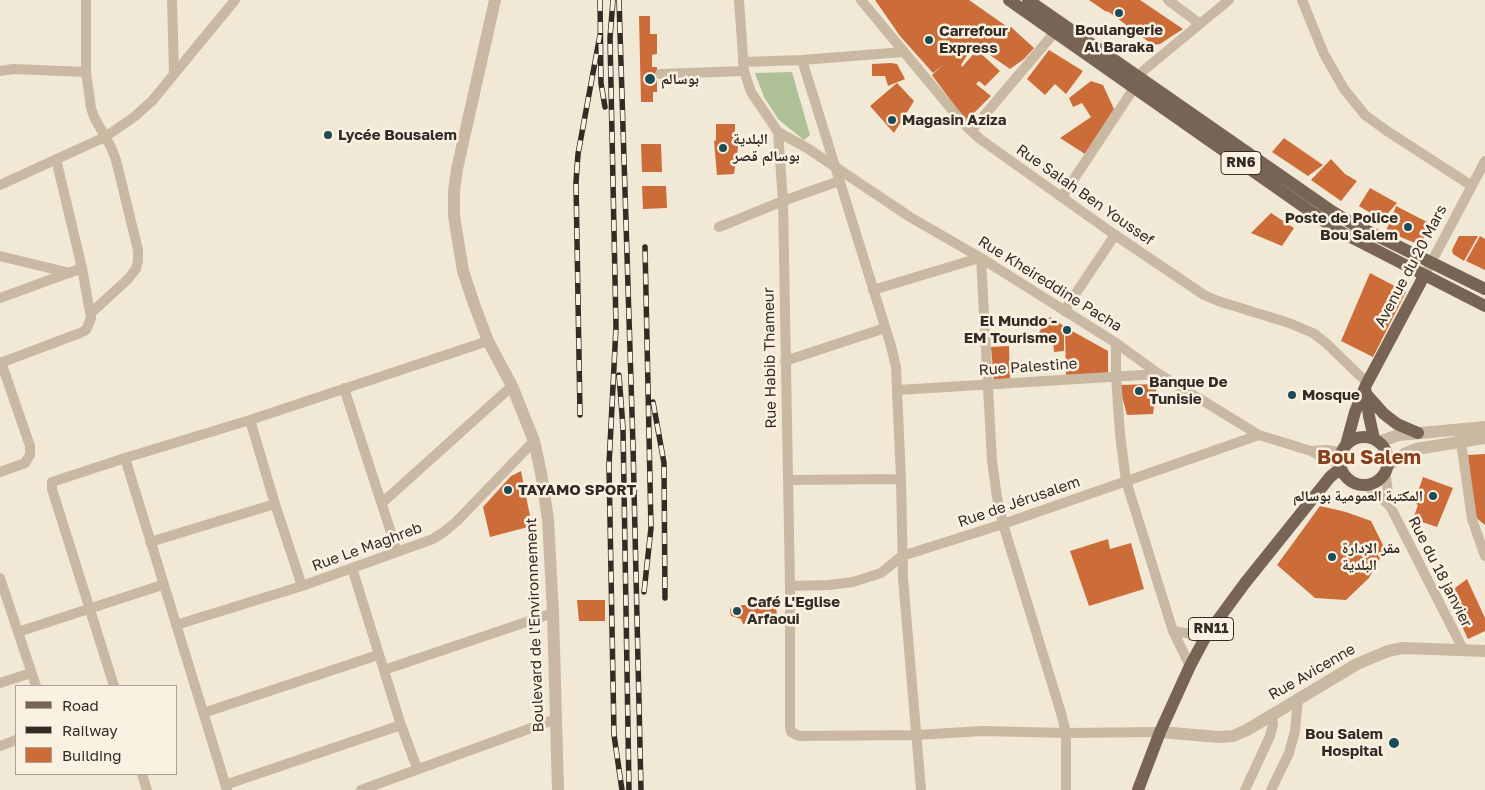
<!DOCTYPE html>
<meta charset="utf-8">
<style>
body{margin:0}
#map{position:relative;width:1485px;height:790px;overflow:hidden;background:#f2e8d6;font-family:"Golos Text",sans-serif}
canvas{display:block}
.legend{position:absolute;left:15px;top:685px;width:162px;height:90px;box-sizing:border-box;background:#faf1e2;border:1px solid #aba296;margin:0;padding:6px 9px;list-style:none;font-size:15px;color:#342b25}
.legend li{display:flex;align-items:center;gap:10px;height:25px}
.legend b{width:25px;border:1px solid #aba296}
</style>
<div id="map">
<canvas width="1485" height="790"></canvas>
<ul class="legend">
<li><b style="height:6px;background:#776455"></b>Road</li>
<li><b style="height:6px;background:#342b25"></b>Railway</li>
<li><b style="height:14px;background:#cc6d39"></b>Building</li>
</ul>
</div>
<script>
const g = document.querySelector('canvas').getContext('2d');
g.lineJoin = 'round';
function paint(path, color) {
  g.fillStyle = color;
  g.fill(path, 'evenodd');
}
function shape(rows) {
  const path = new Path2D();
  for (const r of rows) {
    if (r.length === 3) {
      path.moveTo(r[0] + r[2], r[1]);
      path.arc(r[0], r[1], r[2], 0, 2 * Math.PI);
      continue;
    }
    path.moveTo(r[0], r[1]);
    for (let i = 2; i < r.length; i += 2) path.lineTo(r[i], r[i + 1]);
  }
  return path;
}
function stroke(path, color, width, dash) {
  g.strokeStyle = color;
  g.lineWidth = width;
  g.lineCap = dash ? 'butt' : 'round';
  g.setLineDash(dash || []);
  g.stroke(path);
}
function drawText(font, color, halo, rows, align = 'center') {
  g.font = font + ' "Golos Text","Noto Naskh Arabic",sans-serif';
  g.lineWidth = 5;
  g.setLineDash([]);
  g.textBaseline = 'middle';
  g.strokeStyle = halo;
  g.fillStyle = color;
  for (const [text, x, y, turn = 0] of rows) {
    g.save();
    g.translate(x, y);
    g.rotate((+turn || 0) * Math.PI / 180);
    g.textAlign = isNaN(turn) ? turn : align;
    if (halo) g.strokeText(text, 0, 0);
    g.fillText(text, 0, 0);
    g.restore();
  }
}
paint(shape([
 [792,72,810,135,804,140,779,120,764,97,755,73]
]), '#aec196');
paint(shape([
 [875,0,969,0,1009,28,1011,27,1034,48,1024,59,1010,69,974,44,961,65,962,67,977,50,1000,71,985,86,979,81,976,84,991,96,966,121,932,75,944,64,933,73,900,36],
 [1089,0,1140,0,1183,29,1160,44,1153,45,1109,12,1105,11],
 [639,16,650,16,650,34,657,34,657,54,652,55,652,67,657,67,657,92,653,92,653,102,641,102],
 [1049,50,1083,71,1066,94,1055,84,1045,95,1027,79],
 [891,63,897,64,905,79,888,86,885,76,872,76,872,64],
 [1091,81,1103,85,1114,109,1085,154,1060,138,1091,117,1082,103,1073,107,1069,98],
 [897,83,914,101,894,133,870,106],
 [716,124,735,124,735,141,739,141,734,174,717,175,714,141,716,140],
 [1284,138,1323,165,1308,176,1272,152],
 [641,144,661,144,662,172,642,172],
 [1331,159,1345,174,1357,181,1341,201,1311,180],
 [642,186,666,186,667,208,643,209],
 [1370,188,1397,203,1382,220,1359,206],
 [1396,206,1429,223,1422,243,1420,245,1386,231],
 [1271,213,1294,228,1282,246,1251,233],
 [1459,236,1478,236,1464,261,1453,254,1452,250],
 [1480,236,1485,239,1485,270,1466,261],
 [1370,273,1406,292,1373,357,1341,341],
 [1050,317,1064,326,1064,351,1054,352,1053,341,1039,341,1045,337,1039,332],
 [1065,327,1108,351,1108,375,1066,377],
 [1009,346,1010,381,994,382,991,347],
 [1157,384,1153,414,1127,415,1119,385],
 [1485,454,1485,525,1475,517,1468,455],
 [521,471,532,526,490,537,483,507,511,476],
 [1423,477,1453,488,1437,527,1413,519,1418,505,1414,503],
 [1320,506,1346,512,1371,521,1385,549,1369,578,1346,600,1315,598,1277,565],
 [1108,539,1110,549,1131,543,1144,589,1089,606,1070,551],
 [1467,579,1485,618,1485,631,1468,639,1447,594],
 [577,600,605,600,605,621,579,621],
 [743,605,776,606,777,618,751,620,751,624,743,624,741,619,731,616,730,609]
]), '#cc6d39');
stroke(shape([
 [86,0,86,72,91,108,94,117,111,147,116,160,138,250,138,261,136,269,128,279,91,313],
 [172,0,174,73],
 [739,0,744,71,751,92,778,132,783,201,790,586,790,726,791,732,799,736,916,735,983,731,1066,733,1160,732],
 [861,0,963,123,980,139,1115,235,1204,295,1218,301,1289,323,1313,333,1326,343,1360,376,1368,381],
 [1168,0,1200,24],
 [1302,0,1324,54,1344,89,1365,115,1387,131,1472,186],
 [802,60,891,346,896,367,901,479,903,578,921,790],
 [743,62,802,60,903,52],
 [0,71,13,69,86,72],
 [660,74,744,71],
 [971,131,1055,32],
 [778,132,807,148,910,217,981,258,1116,343,1159,374,1259,435,1311,451,1325,459,1340,463],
 [0,185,105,137,134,117,152,101,235,0],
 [1062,197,1134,88,1139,76,1143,71,1229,0],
 [719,227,783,201,839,181],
 [0,256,70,273],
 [981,258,992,461,997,497,1003,524,1061,713,1066,733,1066,790],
 [1424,276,1485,161],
 [873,290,979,258],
 [0,298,82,268],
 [1064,311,1115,235],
 [1116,343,1116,376,1120,434,1126,481,1173,631,1190,666],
 [785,361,885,328],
 [0,363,80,333,86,330,91,318,82,268,56,159],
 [344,388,397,551],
 [898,390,1159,374],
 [250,420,275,504,302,586],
 [1460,435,1472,519,1485,556],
 [1311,451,1326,450,1342,452],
 [125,458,227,790],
 [1385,471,1390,506,1464,651],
 [0,472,25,463,30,455,30,446,1,362],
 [788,480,901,479],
 [1366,485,1390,506],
 [382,503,512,386],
 [150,542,275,504],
 [352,568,401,725,417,768],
 [0,578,36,686],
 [790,586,829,585,853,582,881,573,902,556,1003,524,1259,435],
 [176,625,302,586,433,539,445,531,457,521,534,441],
 [1173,631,1206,636],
 [18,632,162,585],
 [384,670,553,613],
 [0,683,31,673],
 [114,686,52,489,52,482,125,458,250,420,488,341],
 [203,713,378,655],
 [0,746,16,740],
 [142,774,147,790],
 [225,785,401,725],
 [361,790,556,719],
 [1245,790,1270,736,1273,724,1272,714],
 [1271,790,1289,753,1295,731,1298,699]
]), '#cab9a2', 10);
stroke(shape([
 [495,0,457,169,454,191,454,216,463,271,474,304,488,341,512,386,534,441,541,473,548,519,553,613,558,790],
 [1378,442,1399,435,1485,427],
 [1387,466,1406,453,1416,449,1485,438],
 [1160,732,1219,737,1233,736,1247,730,1357,664,1388,651,1403,648,1485,651]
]), '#cab9a2', 12);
stroke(shape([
 [1009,0,1337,230,1485,306],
 [1028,0,1333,212,1353,224,1485,289],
 [1366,392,1369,416,1374,439],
 [1367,395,1384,414,1397,424,1418,433],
 [1364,461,24],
 [1346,445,1355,412,1366,385,1424,276],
 [1138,790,1160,732,1190,666,1206,636,1245,583,1330,477,1341,468]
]), '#776455', 12);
const rail = shape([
 [600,0,601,83,605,107],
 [613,0,610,38,616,327,609,465,614,735,622,790],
 [619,0,633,445,641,790],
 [619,375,623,428,629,790],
 [653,402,664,463,665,598],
 [580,415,576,182,578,154,600,35],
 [644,592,651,528,645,247]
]);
stroke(rail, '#342b25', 5.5);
stroke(rail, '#faf1e2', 4, [11]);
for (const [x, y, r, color] of [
 [1119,13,5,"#194c57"],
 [929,40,5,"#194c57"],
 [650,79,6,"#194c57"],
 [892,120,5,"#194c57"],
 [328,135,5,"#194c57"],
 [723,148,5,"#194c57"],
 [1408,227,5,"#194c57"],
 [1067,330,5,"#194c57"],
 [1139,391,5,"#194c57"],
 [1292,395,5,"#194c57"],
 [508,490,5,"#194c57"],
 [1433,496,5,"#194c57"],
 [1332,557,5,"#194c57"],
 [737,611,5,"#194c57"],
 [1394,743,6,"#194c57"]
]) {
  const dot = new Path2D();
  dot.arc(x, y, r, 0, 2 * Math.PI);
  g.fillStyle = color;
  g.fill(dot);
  stroke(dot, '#faf1e2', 2);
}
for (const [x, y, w] of [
 [1241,163,40],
 [1211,629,45]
]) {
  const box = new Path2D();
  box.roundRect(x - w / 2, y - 11.5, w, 23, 4);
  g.fillStyle = '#faf1e2';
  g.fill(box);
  stroke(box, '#342b25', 1);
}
drawText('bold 14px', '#342b25', null, [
 ["RN6",1241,163],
 ["RN11",1211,629]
]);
drawText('bold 15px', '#342b25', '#faf1e2', [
 ["Boulangerie",1119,30,"center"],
 ["Al Baraka",1119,47,"center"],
 ["Carrefour",939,31],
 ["Express",939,48],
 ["بوسالم",661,79],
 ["Magasin Aziza",902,120],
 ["Lycée Bousalem",338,135],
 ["البلدية",733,139],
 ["بوسالم قصر",733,156],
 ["Poste de Police",1398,218,"right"],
 ["Bou Salem",1398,235,"right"],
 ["El Mundo -",1057,321,"right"],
 ["EM Tourisme",1057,338,"right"],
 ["Banque De",1149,382],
 ["Tunisie",1149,399],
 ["Mosque",1302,395],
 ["TAYAMO SPORT",518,490],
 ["المكتبة العمومية بوسالم",1423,496,"right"],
 ["مقر الإدارة",1342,548],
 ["البلدية",1342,565],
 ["Café L'Eglise",747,602],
 ["Arfaoui",747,619],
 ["Bou Salem",1383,734,"right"],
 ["Hospital",1383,751,"right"]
], 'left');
drawText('15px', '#342b25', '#faf1e2', [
 ["Rue Salah Ben Youssef",1085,195,35],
 ["Avenue du 20 Mars",1411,266,-62],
 ["Rue Kheireddine Pacha",1050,284,32],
 ["Rue Habib Thameur",770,358,-91],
 ["Rue Palestine",1028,367,-4],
 ["Rue de Jérusalem",1019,502,-19],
 ["Rue Le Maghreb",367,547,-20],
 ["Rue du 18 janvier",1440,572,63],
 ["Boulevard de l'Environnement",535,625,-92],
 ["Rue Avicenne",1312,672,-30]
]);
drawText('bold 20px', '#87401a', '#faf1e2', [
 ["Bou Salem",1369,458]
]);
</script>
